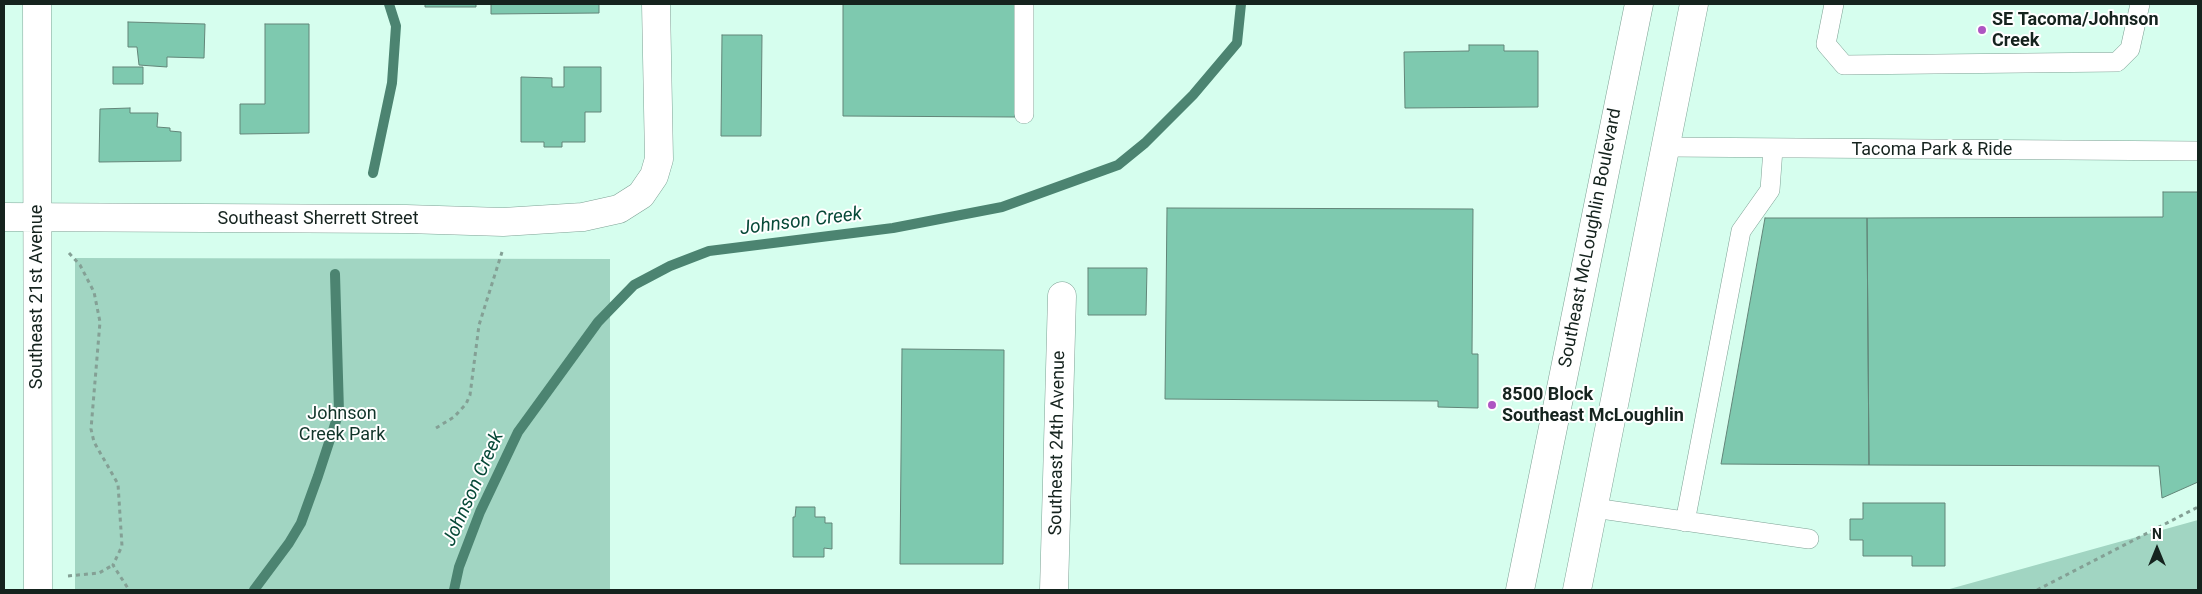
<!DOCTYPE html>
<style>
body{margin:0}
#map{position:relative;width:2202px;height:594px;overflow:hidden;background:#d6feee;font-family:Roboto,sans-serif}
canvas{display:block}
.frame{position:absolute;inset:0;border:5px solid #15231e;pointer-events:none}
.north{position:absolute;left:2132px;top:524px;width:50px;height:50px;-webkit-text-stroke:4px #fff;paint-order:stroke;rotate:0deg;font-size:14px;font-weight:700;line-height:20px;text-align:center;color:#15231e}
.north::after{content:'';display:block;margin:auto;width:18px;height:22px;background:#15231e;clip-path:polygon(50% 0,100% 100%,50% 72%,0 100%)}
</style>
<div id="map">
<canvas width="2202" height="594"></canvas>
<div class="frame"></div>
<div class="north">N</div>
</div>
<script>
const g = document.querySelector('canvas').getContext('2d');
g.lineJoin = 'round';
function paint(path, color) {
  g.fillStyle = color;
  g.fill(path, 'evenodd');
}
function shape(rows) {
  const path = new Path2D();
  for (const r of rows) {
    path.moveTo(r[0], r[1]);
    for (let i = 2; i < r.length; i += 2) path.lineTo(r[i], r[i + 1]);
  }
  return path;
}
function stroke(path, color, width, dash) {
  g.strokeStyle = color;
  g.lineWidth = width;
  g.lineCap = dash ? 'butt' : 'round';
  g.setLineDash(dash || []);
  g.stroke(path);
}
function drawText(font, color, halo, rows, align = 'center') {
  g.font = font + ' Roboto,sans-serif';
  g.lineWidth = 4;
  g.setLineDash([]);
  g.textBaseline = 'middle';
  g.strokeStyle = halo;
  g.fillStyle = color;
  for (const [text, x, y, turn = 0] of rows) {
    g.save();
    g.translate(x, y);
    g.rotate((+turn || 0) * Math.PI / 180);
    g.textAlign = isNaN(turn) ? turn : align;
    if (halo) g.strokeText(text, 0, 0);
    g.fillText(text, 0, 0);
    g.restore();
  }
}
paint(shape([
 [75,258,610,259,610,590,75,590],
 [2198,520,2198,590,1946,590]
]), '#a1d5c2');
stroke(shape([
 [373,173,392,83,396,26,389,4],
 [254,590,289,543,301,523,318,476,339,412,335,274],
 [454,590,459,567,480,512,518,432,598,322,634,285,670,266,709,251,893,228,1002,207,1118,165,1145,143,1193,95,1237,43,1241,4]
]), '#4c8471', 10);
const building = shape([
 [425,4,476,4,476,7,425,7,425,4],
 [491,4,599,4,599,13,491,14,491,4],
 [843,4,1016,4,1015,117,843,116,843,4],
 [128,22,205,24,204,58,167,57,167,67,139,65,137,47,128,47,128,22],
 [265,24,309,24,309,133,240,134,240,104,265,104,265,24],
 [722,35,762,35,761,136,721,136,722,35],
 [1469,45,1504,45,1504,51,1538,51,1538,107,1405,108,1404,52,1469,51,1469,45],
 [113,67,143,67,143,84,113,84,113,67],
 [564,67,601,67,601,112,585,112,585,142,562,142,562,147,544,147,544,142,521,142,521,77,552,78,552,87,564,87,564,67],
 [130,108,130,113,158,113,157,127,170,128,170,131,181,132,181,161,99,162,100,109,130,108],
 [2163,192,2198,192,2198,482,2162,498,2159,466,1869,465,1867,218,2163,217,2163,192],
 [1167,208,1473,209,1472,354,1478,354,1478,408,1438,407,1438,401,1165,399,1167,208],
 [1765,218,1867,218,1869,465,1721,464,1765,218],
 [1088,268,1147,268,1146,315,1088,315,1088,268],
 [902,349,1004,350,1003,564,900,564,902,349],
 [1863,503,1945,503,1945,566,1912,566,1912,556,1863,556,1863,540,1850,540,1850,519,1863,519,1863,503],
 [796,507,815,507,815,517,825,517,825,523,832,523,832,549,824,548,824,557,793,557,793,517,795,517,796,507]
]);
paint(building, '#7ec9af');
stroke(building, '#628578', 1);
const lane = shape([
 [1024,4,1024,114],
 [1834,4,1826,44,1844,65,2117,62,2130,49,2140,4],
 [1666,147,2198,151],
 [1594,508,1809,539],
 [1685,522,1741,231,1770,190,1773,149]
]);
const street = shape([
 [37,4,38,590],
 [4,217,406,219,503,222,583,217,619,209,641,195,654,176,659,159,656,4],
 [1054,590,1062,296]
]);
const highway = shape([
 [1520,590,1639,4],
 [1577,590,1694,4]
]);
stroke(lane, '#7ea295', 20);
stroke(street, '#7ea295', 29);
stroke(highway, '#7ea295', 29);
stroke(shape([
 [69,253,80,265,94,292,100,322,91,429,94,442,118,484,122,546,113,565,129,590],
 [436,428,454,417,466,404,470,395,479,325,502,252],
 [68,576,99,573,113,565],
 [2037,590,2198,507]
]), '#84a095', 3, [4, 4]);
stroke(lane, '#fff', 19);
stroke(street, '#fff', 28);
stroke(highway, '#fff', 28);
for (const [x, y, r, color] of [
 [1982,30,5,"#ae55c2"],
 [1492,405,5,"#ae55c2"]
]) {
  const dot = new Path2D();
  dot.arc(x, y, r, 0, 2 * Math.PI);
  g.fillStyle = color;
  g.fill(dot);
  stroke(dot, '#fff', 2);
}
drawText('bold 18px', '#15231e', '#fff', [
 ["SE Tacoma/Johnson",1992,20],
 ["Creek",1992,41],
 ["8500 Block",1502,395],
 ["Southeast McLoughlin",1502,416]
], 'left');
drawText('18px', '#15231e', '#fff', [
 ["Tacoma Park & Ride",1932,150],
 ["Southeast Sherrett Street",318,219],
 ["Southeast McLoughlin Boulevard",1591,238,-79],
 ["Southeast 21st Avenue",37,297,-90],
 ["Southeast 24th Avenue",1058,443,-89]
]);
drawText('18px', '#103429', '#fff', [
 ["Johnson",342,414],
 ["Creek Park",342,435]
]);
drawText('italic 19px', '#074938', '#fff', [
 ["Johnson Creek",801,222,-7],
 ["Johnson Creek",474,489,-66]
]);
</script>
